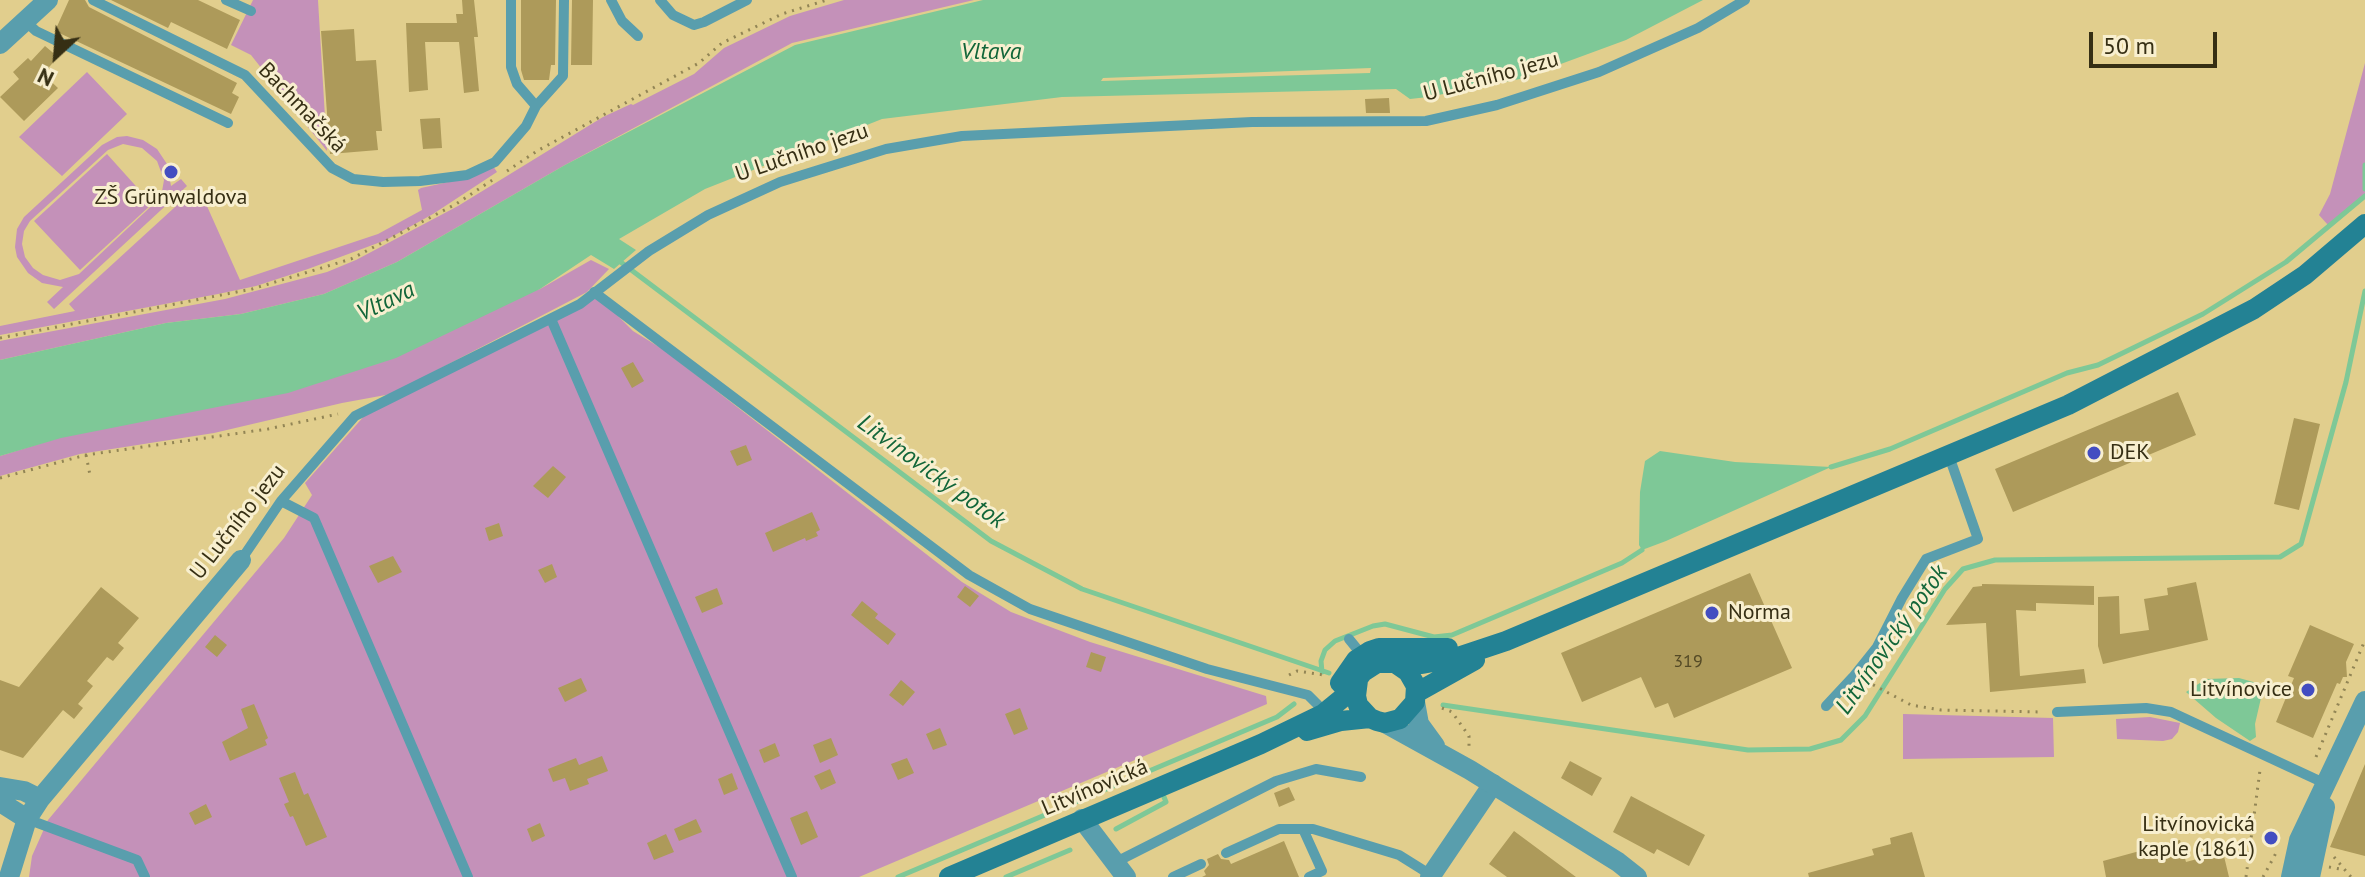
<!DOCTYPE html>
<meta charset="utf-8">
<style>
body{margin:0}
#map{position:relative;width:2365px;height:877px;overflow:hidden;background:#e1ce8d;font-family:"PT Sans",sans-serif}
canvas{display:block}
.north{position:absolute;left:16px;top:16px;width:80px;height:80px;-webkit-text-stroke:6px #f8efcf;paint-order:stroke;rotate:206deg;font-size:22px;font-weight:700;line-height:32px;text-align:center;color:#362f14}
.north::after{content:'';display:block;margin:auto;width:28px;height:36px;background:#362f14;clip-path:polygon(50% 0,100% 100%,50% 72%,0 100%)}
.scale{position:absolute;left:2089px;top:32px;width:128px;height:36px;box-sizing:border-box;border:4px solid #362f14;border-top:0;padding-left:10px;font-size:24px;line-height:28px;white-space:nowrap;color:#362f14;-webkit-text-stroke:6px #f8efcf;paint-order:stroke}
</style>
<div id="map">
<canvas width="2365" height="877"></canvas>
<div class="north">N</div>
<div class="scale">50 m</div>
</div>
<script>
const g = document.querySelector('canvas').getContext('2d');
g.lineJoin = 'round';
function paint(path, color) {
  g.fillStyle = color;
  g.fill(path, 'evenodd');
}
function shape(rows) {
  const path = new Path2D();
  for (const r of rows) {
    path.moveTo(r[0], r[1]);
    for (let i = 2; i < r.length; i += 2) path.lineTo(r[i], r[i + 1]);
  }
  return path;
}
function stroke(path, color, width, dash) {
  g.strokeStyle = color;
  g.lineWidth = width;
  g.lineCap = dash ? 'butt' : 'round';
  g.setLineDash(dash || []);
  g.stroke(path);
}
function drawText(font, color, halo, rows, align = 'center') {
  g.font = font + ' "PT Sans",sans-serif';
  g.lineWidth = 6;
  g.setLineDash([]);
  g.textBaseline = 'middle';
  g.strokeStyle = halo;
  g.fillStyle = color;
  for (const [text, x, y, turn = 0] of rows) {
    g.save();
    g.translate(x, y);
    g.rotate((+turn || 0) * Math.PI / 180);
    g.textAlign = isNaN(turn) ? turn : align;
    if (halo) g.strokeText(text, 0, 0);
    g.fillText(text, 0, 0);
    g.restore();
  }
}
paint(shape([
 [253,0,318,0,327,151,251,55,231,45],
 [844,0,974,0,792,43,565,165,397,262,324,294,241,314,166,323,0,360,0,341,5,340,225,299,327,272,356,260,458,206,603,117,631,104,633,105,694,74,724,48,790,16],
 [2365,63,2365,197,2328,225,2319,215,2330,194],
 [87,72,127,114,62,176,19,137],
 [127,136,143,140,157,149,167,164,171,186,181,179,187,186,54,309,47,302,63,287,42,283,28,273,17,257,15,247,17,229,24,217,102,145,117,137],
 [123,144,142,148,157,161,164,180,161,197,79,274,60,280,43,275,33,268,25,257,22,244,24,231,30,221,108,150],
 [107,154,152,204,80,270,34,221],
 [493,166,497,172,433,214,386,240,308,269,256,286,218,294,0,335,0,326,75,311,69,304,198,186,240,280,378,234,422,210,418,190,421,188,471,177],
 [591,260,609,269,587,292,391,394,342,403,214,433,80,454,0,476,0,456,540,289],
 [594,292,633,331,664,350,962,582,1011,612,1090,642,1266,696,1267,704,859,877,29,877,32,856,48,820,284,538,312,495,305,483,373,406],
 [1903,714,2053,718,2054,757,1903,759],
 [2150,717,2180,723,2178,732,2172,739,2163,741,2117,739,2116,719]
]), '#c491b9');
paint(shape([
 [983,0,1703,0,1626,40,1520,79,1428,97,1410,99,1396,89,1062,97,882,119,705,189,619,239,636,250,614,269,591,255,540,289,396,358,288,393,61,438,0,456,0,360,166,323,241,314,324,294,397,262,565,165,795,45],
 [1371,68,1370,73,1101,81,1103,78],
 [1660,451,1735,462,1831,467,1666,541,1642,550,1639,545,1640,492,1645,461],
 [2239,678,2264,685,2255,724,2256,737,2250,741,2216,718,2186,692,2206,679]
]), '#7ec897');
stroke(shape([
 [2365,165,2365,189],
 [618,260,991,541,1082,589,1329,673],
 [1831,467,1890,449,2067,373,2098,365,2203,314,2286,262,2365,196],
 [1322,672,1321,661,1325,650,1335,641,1373,626,1385,624,1434,637,1452,635,1622,563,1642,550],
 [1443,705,1748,750,1810,749,1841,740,1865,716,1945,589,1963,569,1995,560,2280,557,2301,544,2346,382,2365,291],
 [1116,829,1166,802,1164,797],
 [898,877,1277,717,1294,704],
 [1006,877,1070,850]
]), '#7ec897', 5);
paint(shape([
 [69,0,85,0,89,7,237,83,232,93,239,97,231,114,55,31],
 [111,0,198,0,240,20,227,49,171,22,168,28],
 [462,0,474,0,478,37,474,37,479,91,464,93,459,42,425,42,428,90,409,92,406,23,457,23,456,14,463,14],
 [521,0,556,0,555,65,551,65,549,80,524,80,521,70],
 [572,0,593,0,592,65,571,65],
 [354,29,356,61,376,60,382,131,376,131,378,150,330,154,321,31],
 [45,46,58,57,43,74,58,88,24,121,0,97,19,79,13,72,28,58,31,61],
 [1389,98,1390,113,1366,113,1365,99],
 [440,118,442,148,423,149,420,119],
 [633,362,644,381,632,388,621,368],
 [2178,392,2196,435,2013,512,1995,469],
 [2294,418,2320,424,2299,510,2274,504],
 [746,445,752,460,737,466,730,451],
 [553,466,566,477,548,498,533,486],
 [812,512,820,530,816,532,818,536,806,541,805,538,773,552,765,533],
 [499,523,503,536,489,541,485,528],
 [393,556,402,572,378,583,369,566],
 [552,564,557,577,545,583,538,570],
 [1750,573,1792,668,1674,718,1668,703,1655,708,1641,677,1582,702,1561,653],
 [2196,582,2208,640,2103,664,2098,646,2098,597,2119,596,2120,634,2149,630,2144,599,2168,595,2167,588],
 [1982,584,2094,586,2094,605,2036,603,2036,611,2016,610,2020,676,2084,669,2086,683,1990,692,1986,623,1946,625,1973,587,1982,586],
 [965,586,979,596,970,607,957,597],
 [101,587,139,618,118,643,124,648,113,661,107,657,87,681,93,686,78,704,83,708,74,719,63,710,23,758,0,750,0,680,19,687],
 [717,588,723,604,702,613,695,597],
 [862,601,878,614,875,618,896,634,888,645,851,615],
 [2310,625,2354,644,2346,662,2347,677,2343,677,2340,684,2337,683,2313,738,2276,722,2294,678,2288,676],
 [215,635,227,645,217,657,205,647],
 [1091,652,1106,657,1101,672,1086,667],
 [581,678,587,691,565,702,558,688],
 [901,680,915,692,903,706,889,695],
 [254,704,268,738,265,740,267,745,230,761,222,742,248,728,241,709],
 [1020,708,1028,729,1014,735,1005,714],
 [940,728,947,745,933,750,926,734],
 [831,738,838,755,820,763,813,745],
 [775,743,780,756,764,763,759,750],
 [602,756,608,771,587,779,589,784,570,791,565,778,553,782,548,769,576,758,579,765],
 [907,758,914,773,898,780,891,764],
 [1570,761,1602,778,1592,796,1561,778],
 [2365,764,2365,856,2330,847],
 [830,769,836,783,821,790,814,776],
 [295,772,304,795,308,793,327,837,306,846,293,816,290,817,284,804,289,802,279,778],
 [732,773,738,789,724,795,718,779],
 [1289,787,1295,800,1279,807,1274,793],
 [1631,796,1705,835,1689,866,1657,849,1654,854,1613,832],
 [206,804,212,817,195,825,189,813],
 [807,811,818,837,801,845,790,818],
 [696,819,702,832,679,841,674,829],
 [540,823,545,836,532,842,527,829],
 [1514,831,1576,877,1507,877,1489,864],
 [1912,832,1925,877,1809,877,1808,873,1874,855,1872,849,1891,844,1890,838],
 [666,834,674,852,654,860,647,843],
 [2180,840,2186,862,2223,852,2229,877,2106,877,2103,861],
 [1284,841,1299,877,1202,877,1206,875,1204,871,1209,865,1207,859,1218,854,1221,859,1229,860,1231,864]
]), '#ad9a5a');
stroke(shape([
 [507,171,537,151,699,63,722,43,782,14,827,0],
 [0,338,252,289,351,259,456,204,497,177],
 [86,455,90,475],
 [0,478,86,455,268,429,338,414],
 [1289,675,1297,671,1324,675],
 [1866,681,1911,705,1941,710,2043,712],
 [1442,708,1452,712,1469,736,1469,750],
 [2316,757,2365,640],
 [2334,857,2351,877],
 [2329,867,2345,870],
 [2246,877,2260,770],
 [2263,877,2276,853]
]), '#928555', 3, [2, 6]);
stroke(shape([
 [93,0,245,75,332,168,353,179,383,182,420,181,467,175,495,162,526,126,536,106,517,84,511,67,511,0],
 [226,0,251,11],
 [611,0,622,21,638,36],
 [660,0,673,15,694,25,704,22,747,0],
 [25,21,36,31,228,123],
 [536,106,563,76,564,0],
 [594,292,969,575,1030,609,1207,669,1308,695,1318,705],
 [551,319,792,877],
 [281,501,314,518,468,877],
 [241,560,281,501,355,416,580,304,649,251,708,215,780,182,886,149,962,136,1252,122,1426,121,1497,105,1599,72,1698,28,1745,0],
 [1349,639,1362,655],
 [1826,706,1853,677,1877,647,1902,598,1926,559,1978,539,1949,456],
 [2057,712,2146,708,2171,712,2324,783],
 [27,819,137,860,145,877],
 [1303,829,1322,871,1309,877],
 [1226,853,1279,829,1313,829,1399,855,1431,875],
 [1116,862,1276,781,1316,769,1361,777],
 [1173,877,1201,864]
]), '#599ead', 10);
stroke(shape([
 [0,44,48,0],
 [0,787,24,791,40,799],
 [0,802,27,819],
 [1082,819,1126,877],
 [9,877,27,819,40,799,241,560],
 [1430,877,1493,784],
 [2291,877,2299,840,2365,701],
 [2310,877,2325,807]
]), '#599ead', 20);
stroke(shape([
 [1415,702,1419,724,1435,746],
 [1385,723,1470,770,1618,862,1637,877]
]), '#599ead', 20);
stroke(shape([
 [1395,663,1422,664,1455,658,1506,641,2068,405,2254,309,2305,275,2365,224],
 [1340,683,1356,660,1370,651,1379,648,1448,648],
 [1416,693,1475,660],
 [1307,731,1341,721,1370,718],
 [949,877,1261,744,1323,714,1345,696,1363,672,1377,663,1395,663,1408,672,1416,686,1415,702,1400,719,1385,723,1377,721,1370,718,1358,705,1356,696,1358,680]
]), '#238294', 20);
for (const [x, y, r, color] of [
 [171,172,8,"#434dc1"],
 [2094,453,8,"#434dc1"],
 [1712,613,8,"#434dc1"],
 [2308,690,8,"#434dc1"],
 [2271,838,8,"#434dc1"]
]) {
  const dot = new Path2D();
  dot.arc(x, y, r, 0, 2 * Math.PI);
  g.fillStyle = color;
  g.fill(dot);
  stroke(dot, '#f8efcf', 3);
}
drawText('18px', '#544a26', null, [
 ["319",1688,662]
]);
drawText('22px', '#362f14', '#f8efcf', [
 ["U Lučního jezu",1491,77,-15],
 ["Bachmačská",302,108,46],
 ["U Lučního jezu",802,153,-19],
 ["U Lučního jezu",238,522,-52],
 ["Litvínovická",1095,788,-23]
]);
drawText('22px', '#362f14', '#f8efcf', [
 ["ZŠ Grünwaldova",171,198,"center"],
 ["DEK",2110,453],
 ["Norma",1728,613],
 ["Litvínovice",2292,690,"right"],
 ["Litvínovická",2255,825,"right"],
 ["kaple (1861)",2255,850,"right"]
], 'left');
drawText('italic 24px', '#126639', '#f8efcf', [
 ["Vltava",991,52],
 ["Vltava",386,302,-26],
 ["Litvínovický potok",931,472,36],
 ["Litvínovický potok",1892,640,-55]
]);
</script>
